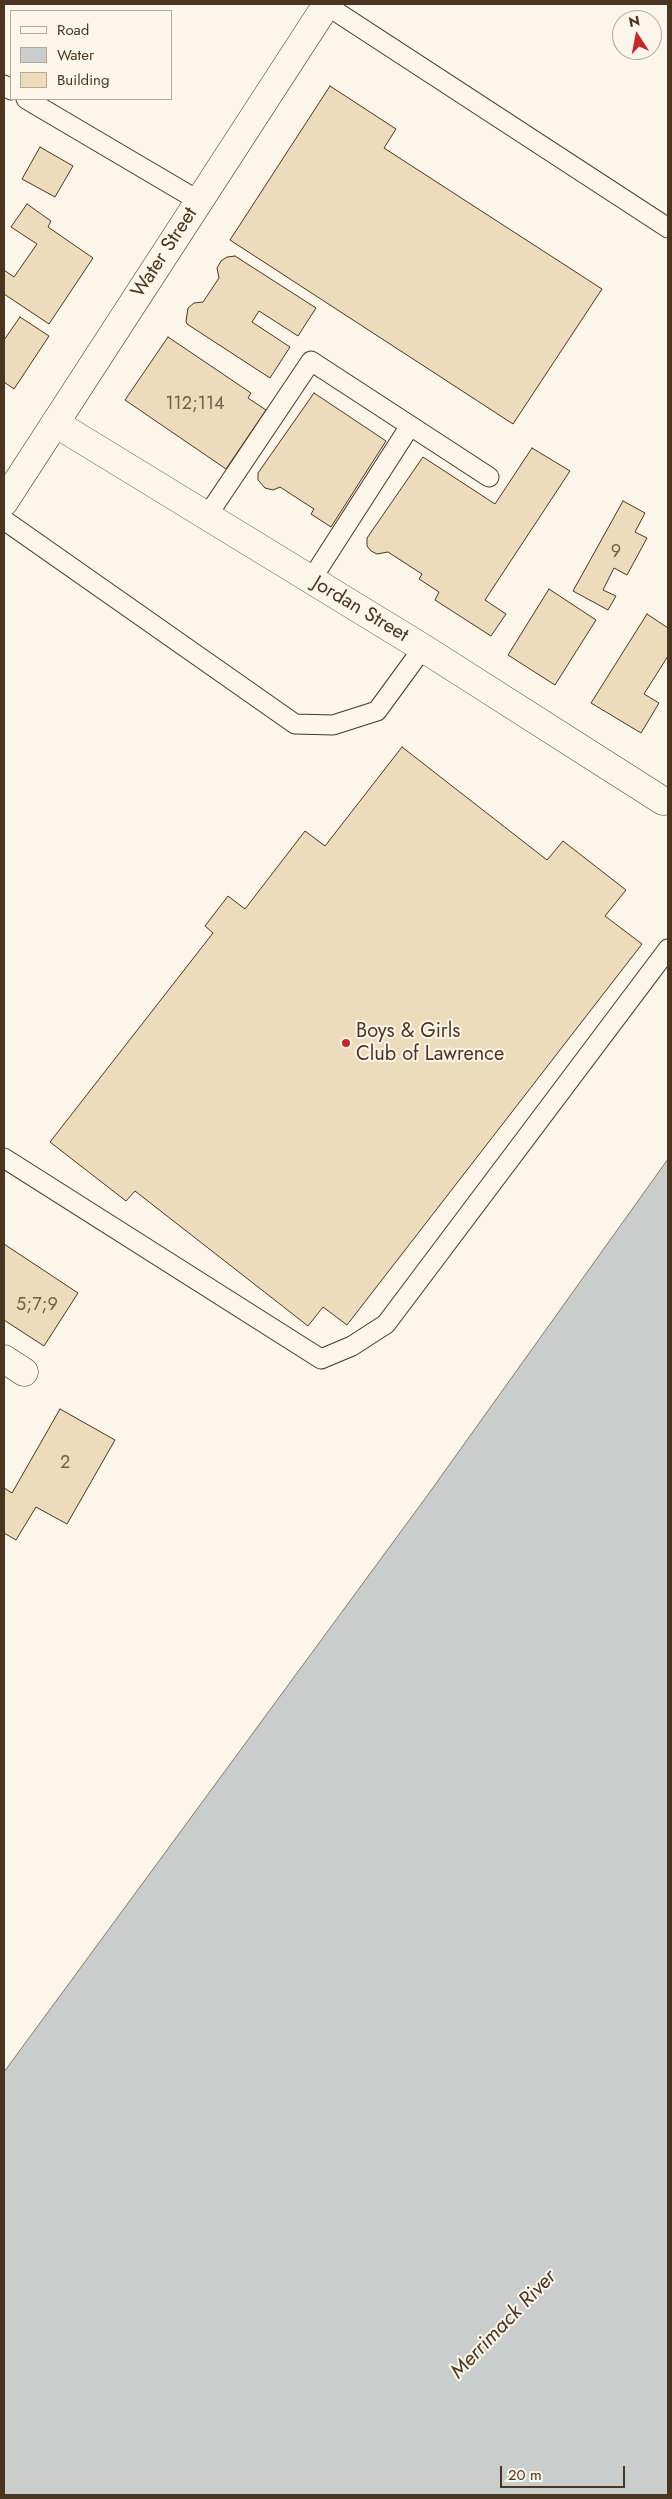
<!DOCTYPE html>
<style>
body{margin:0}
#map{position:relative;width:672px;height:2499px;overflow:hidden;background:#fbf6e9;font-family:Jost,sans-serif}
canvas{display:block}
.frame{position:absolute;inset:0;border:5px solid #4a3520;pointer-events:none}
.legend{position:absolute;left:10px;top:10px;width:162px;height:90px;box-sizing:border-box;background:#fbf6e9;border:1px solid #b4a999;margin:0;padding:6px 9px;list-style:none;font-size:15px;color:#4a3520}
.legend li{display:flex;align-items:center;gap:10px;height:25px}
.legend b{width:25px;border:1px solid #b4a999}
.north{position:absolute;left:612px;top:10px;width:50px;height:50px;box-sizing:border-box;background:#fbf6e9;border:1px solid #b4a999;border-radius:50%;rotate:349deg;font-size:14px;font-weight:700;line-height:20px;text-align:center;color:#4a3520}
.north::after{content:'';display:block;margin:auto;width:18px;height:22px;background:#c62828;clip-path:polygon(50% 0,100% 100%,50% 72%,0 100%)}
.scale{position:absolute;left:500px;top:2466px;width:125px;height:22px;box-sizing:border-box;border:2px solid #4a3520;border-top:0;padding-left:6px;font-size:15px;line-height:18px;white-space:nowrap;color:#4a3520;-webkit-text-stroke:4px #fbf6e9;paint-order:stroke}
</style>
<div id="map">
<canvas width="672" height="2499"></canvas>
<div class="frame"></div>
<ul class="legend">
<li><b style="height:6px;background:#fbf6e9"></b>Road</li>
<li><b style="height:14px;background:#c9cecd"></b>Water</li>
<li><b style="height:14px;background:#ecdcbc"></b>Building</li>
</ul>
<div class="north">N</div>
<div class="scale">20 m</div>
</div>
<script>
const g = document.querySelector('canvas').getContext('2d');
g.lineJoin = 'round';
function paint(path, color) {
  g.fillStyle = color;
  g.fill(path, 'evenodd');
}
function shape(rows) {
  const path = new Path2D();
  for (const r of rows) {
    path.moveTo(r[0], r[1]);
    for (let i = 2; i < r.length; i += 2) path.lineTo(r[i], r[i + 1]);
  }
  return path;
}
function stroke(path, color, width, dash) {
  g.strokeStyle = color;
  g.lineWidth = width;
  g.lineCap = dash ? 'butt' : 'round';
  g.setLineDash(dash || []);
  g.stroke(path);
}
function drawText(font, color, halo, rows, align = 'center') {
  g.font = font + ' Jost,sans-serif';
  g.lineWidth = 4;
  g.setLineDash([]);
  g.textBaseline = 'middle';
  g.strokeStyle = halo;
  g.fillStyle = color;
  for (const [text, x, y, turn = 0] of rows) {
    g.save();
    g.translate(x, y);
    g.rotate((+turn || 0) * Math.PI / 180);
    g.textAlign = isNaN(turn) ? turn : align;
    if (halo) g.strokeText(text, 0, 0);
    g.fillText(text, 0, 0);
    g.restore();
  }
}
const water = shape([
 [668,1159,668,2495,4,2495,4,2072,427,1496,668,1159]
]);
paint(water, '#c9cecd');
stroke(water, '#887966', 1);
const building = shape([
 [330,86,396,129,384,148,602,289,513,424,230,240,330,86],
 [40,147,73,166,55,197,22,179,40,147],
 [27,204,51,221,48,227,93,258,49,324,4,294,4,270,14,277,37,244,11,227,27,204],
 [235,256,316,308,298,336,259,311,252,322,290,347,270,378,187,324,186,321,188,308,194,303,203,302,219,278,217,268,221,261,227,257,235,256],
 [20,317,49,336,14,389,4,382,4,340,20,317],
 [168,337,251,393,248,398,266,410,226,469,125,400,168,337],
 [314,393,386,441,331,527,311,514,314,509,280,487,273,490,265,488,258,480,258,473,314,393],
 [532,448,570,471,485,600,506,614,491,636,435,600,439,592,419,579,422,574,388,552,377,554,371,551,367,546,367,538,423,457,495,504,532,448],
 [623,501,645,513,635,532,647,538,627,575,614,568,603,590,616,596,608,610,573,591,623,501],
 [549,589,596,620,555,685,508,655,549,589],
 [647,614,668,628,668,656,644,694,659,703,641,733,591,703,647,614],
 [402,747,547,860,563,841,626,890,605,916,642,944,347,1325,323,1307,308,1326,135,1191,126,1201,50,1142,213,933,205,926,228,896,245,909,305,831,325,846,402,747],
 [4,1244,78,1293,44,1346,4,1320,4,1244],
 [60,1409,115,1440,67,1524,36,1507,16,1540,4,1533,4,1488,12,1493,60,1409]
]);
paint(building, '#ecdcbc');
stroke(building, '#4a3520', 1);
const service = shape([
 [326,5,668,228],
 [4,85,11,90],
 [26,99,199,201],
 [207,516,311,361,489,477],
 [4,520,295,724,333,725,377,711,423,648],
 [311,580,410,426],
 [4,1158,321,1359,352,1346,386,1324,668,949]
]);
const minor = shape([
 [55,423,423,648,663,801],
 [4,1359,24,1372]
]);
const secondary = shape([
 [4,502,327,4]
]);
stroke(service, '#4a3520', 21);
stroke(minor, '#4a3520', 29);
stroke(secondary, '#4a3520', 29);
stroke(service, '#fbf6e9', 19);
stroke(minor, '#fbf6e9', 28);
stroke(secondary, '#fbf6e9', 28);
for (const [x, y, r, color] of [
 [346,1043,5,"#c62828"]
]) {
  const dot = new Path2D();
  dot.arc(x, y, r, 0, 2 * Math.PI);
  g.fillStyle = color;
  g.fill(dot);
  stroke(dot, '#fbf6e9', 2);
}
drawText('18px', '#725f47', null, [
 ["112;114",195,405],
 ["9",616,553],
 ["5;7;9",37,1306],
 ["2",65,1464]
]);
drawText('20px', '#4a3520', '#fbf6e9', [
 ["Water Street",165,253,-57],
 ["Jordan Street",360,610,31]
]);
drawText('20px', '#4a3520', '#fbf6e9', [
 ["Boys & Girls",356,1032],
 ["Club of Lawrence",356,1055]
], 'left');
drawText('italic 21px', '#4a3520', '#fbf6e9', [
 ["Merrimack River",504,2325,-46]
]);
</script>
